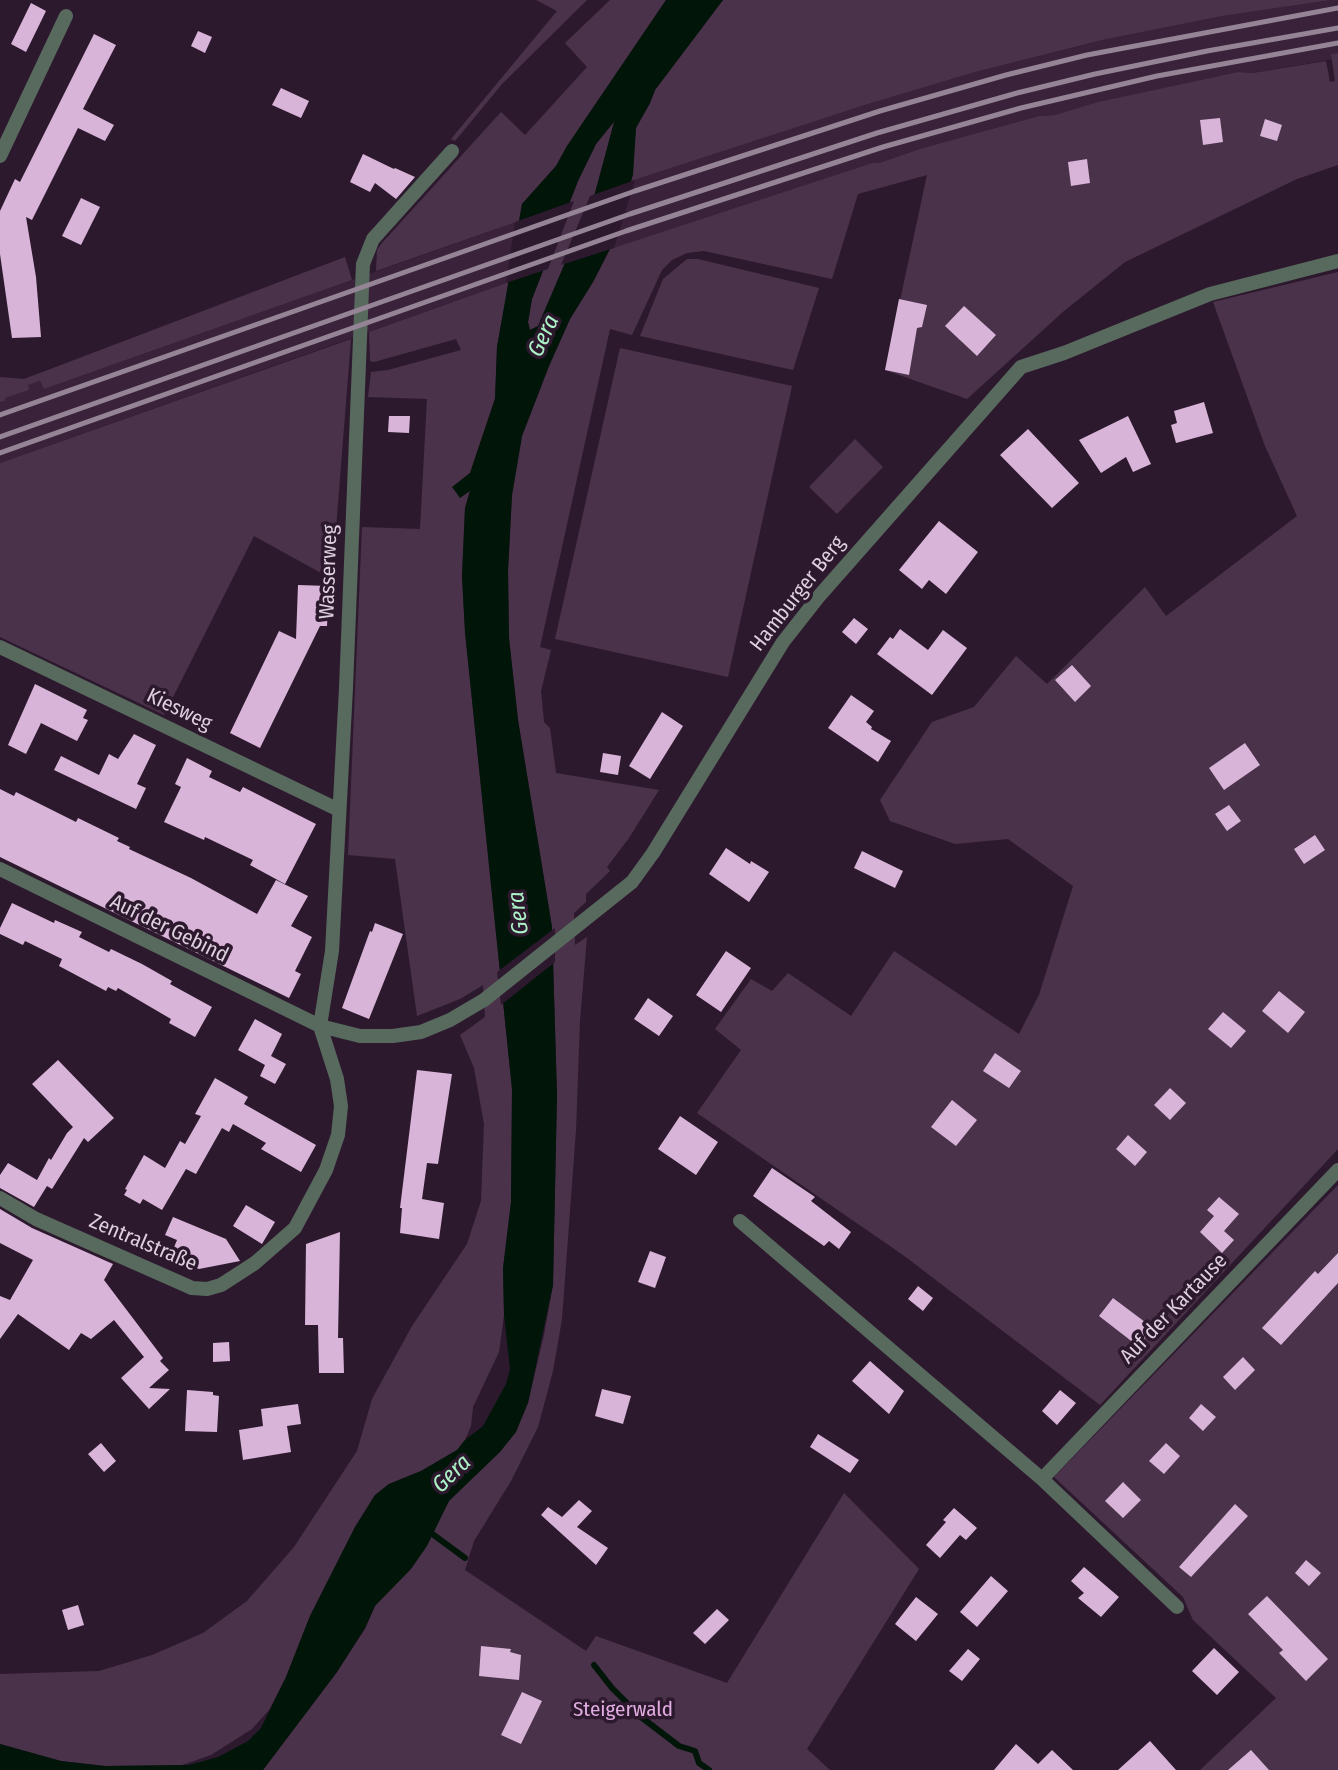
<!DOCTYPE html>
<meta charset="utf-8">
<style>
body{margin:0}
canvas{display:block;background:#2d192e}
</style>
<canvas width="1338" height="1770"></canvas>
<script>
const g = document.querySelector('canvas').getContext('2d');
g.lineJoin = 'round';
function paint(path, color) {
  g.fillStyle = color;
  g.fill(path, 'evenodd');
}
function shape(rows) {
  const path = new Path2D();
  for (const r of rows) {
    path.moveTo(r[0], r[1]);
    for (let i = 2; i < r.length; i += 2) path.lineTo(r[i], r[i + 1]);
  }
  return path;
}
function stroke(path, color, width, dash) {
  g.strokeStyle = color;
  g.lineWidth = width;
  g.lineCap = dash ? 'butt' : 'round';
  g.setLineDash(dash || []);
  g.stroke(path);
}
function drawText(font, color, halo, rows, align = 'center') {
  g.font = font + ' "Fira Sans Condensed",sans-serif';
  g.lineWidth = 7;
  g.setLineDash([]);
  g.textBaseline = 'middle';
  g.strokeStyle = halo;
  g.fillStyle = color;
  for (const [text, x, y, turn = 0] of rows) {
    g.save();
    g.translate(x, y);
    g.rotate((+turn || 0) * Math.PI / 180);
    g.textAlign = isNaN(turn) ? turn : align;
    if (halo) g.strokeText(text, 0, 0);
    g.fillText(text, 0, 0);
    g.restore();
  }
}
paint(shape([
 [1331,0,1338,0,1338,53,1332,54,1333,59,1253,73,1238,72,1099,102,1055,115,1038,116,923,148,879,163,872,163,610,249,631,181,868,104,975,72,1102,40,1222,16],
 [519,221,509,282,0,463,0,402,5,401,4,398,29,390,27,385,40,381,44,389]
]), '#3a223b');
paint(shape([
 [536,0,587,0,502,84,455,141,451,139,557,11],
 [610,0,666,0,567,146,556,166,522,204,519,221,376,271,377,250,382,243,501,112,525,135,587,67,565,43],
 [723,0,1331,0,1222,16,1102,40,975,72,868,104,631,181,636,128,650,103,655,90],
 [1338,53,1338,165,1297,179,1125,262,1064,311,967,399,885,370,927,175,858,194,832,279,704,251,687,253,672,260,662,270,632,335,610,329,540,647,551,650,541,691,544,722,550,728,556,773,659,790,629,838,607,867,610,871,586,894,586,902,574,913,575,945,587,937,580,1020,576,1130,562,1319,553,1371,538,1427,511,1481,474,1541,465,1570,586,1651,596,1636,727,1683,844,1493,919,1569,807,1749,830,1770,263,1770,337,1672,365,1629,375,1606,449,1501,528,1403,544,1335,553,1285,557,1095,552,927,518,720,509,638,508,571,512,495,522,436,549,366,570,319,593,282,610,249,872,163,879,163,923,148,1039,116,1055,115,1098,102,1238,72,1253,73,1326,61,1330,82,1335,81,1331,54],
 [615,120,595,193,538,326,530,330,528,322,532,299,578,181,596,144],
 [345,257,352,280,44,389,40,381,28,385,29,390,5,398,5,401,0,402,0,377,24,379],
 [687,259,698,259,819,288,793,370,640,336,663,279],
 [1338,272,1338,1149,1100,1405,903,1255,697,1113,741,1050,715,1029,751,979,772,991,788,973,851,1016,894,951,1019,1034,1039,995,1073,886,1008,839,955,844,890,821,880,800,932,722,974,707,1016,656,1047,684,1145,587,1166,616,1297,516,1265,446,1213,302],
 [509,282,497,347,495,398,470,473,452,488,470,490,465,508,462,576,465,632,512,1089,511,1203,503,1268,504,1315,499,1352,473,1407,471,1426,465,1440,457,1450,421,1471,389,1484,375,1495,355,1527,310,1616,286,1677,269,1710,252,1729,211,1755,182,1765,105,1766,61,1761,0,1744,0,1674,99,1671,152,1655,203,1633,247,1601,294,1547,357,1451,372,1399,412,1326,467,1244,481,1201,484,1124,474,1068,460,1035,485,1017,483,985,460,999,417,1016,395,859,348,855,362,527,420,529,427,399,368,397,371,372,388,370,461,350,456,339,374,362,370,361,369,332],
 [351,339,332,579,254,536,164,715,0,637,0,463],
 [620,348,792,386,728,677,555,639],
 [855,439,883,467,837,514,809,487],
 [1338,1185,1338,1770,1200,1770,1276,1698,1193,1620,1183,1597,1054,1477]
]), '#4a324b');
paint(shape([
 [666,0,723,0,655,90,650,103,636,128,633,175,610,249,593,282,570,319,549,366,522,436,512,495,508,571,509,638,518,720,552,927,557,1095,553,1285,528,1403,516,1432,500,1452,449,1501,427,1546,411,1569,375,1606,365,1628,337,1672,263,1770,0,1770,0,1744,61,1761,105,1766,189,1765,218,1757,248,1741,261,1728,286,1677,310,1616,355,1527,375,1495,389,1484,421,1471,457,1450,465,1440,483,1426,506,1384,510,1369,504,1315,503,1268,511,1202,512,1089,465,632,462,576,465,508,470,491,460,498,452,487,470,473,495,399,497,347,522,204,556,166,567,146],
 [614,122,595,193,538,326,530,330,528,322,532,299,578,181,596,144]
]), '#011509');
paint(shape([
 [635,180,614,248,561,265,590,196],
 [574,201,548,269,506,283,515,222],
 [555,928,555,962,501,1005,497,972]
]), '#2d192e');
stroke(shape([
 [427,1530,465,1558],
 [594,1665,612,1688,641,1717,679,1746,695,1751,699,1763,709,1770]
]), '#011509', 6);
paint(shape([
 [31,3,46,11,26,52,11,44],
 [198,31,212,37,205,53,191,46],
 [94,34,116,45,83,109,114,125,105,141,78,128,32,220,26,217,36,277,41,337,12,338,0,254,0,211,15,179,20,182],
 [281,88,309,101,301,118,272,105],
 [1220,118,1223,142,1203,145,1200,120],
 [1265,119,1282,125,1277,141,1260,136],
 [363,154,394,169,395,168,415,177,396,199,375,183,370,192,350,182],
 [1087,159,1090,183,1071,186,1068,162],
 [81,198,100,207,81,245,62,236],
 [899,299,927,305,922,327,917,328,909,375,885,370],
 [964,306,996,335,977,356,945,326],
 [1204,402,1213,433,1176,443,1171,425,1177,423,1174,411],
 [389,416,410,416,409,433,388,432],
 [1128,416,1151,464,1133,472,1126,457,1101,473,1079,440],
 [1028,429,1079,483,1052,508,1000,455],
 [939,521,978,552,946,594,929,580,922,589,899,570],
 [298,585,329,586,327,626,320,626,260,748,230,733,279,631,296,639],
 [854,618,868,629,856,644,842,632],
 [900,629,928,650,943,630,967,648,932,695,877,654,890,637,893,639],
 [1072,665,1091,686,1075,702,1055,680],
 [35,684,87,710,83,718,88,720,77,741,41,723,26,754,8,745],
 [851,695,874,711,866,722,872,727,871,729,891,741,878,762,828,728],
 [662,712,683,726,650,779,629,766],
 [134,734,156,745,137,784,146,788,136,809,54,770,61,756,99,775,109,754,118,759],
 [1245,743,1260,765,1224,790,1209,768],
 [603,753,621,756,618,775,600,772],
 [187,758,212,771,209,777,240,792,243,787,316,824,285,884,250,865,253,860,205,837,204,840,164,822,181,787,175,784],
 [0,789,14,796,16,792,76,822,78,818,119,838,117,841,130,847,129,849,191,878,257,914,276,880,308,896,291,926,312,937,295,971,301,974,289,998,0,857],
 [1229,805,1241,821,1227,831,1215,814],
 [1315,835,1325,850,1304,864,1294,849],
 [726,848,750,864,751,861,769,872,749,902,709,874],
 [862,851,903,871,895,888,854,868],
 [12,903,54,923,55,920,82,932,79,937,109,952,111,949,142,964,172,981,170,984,212,1007,195,1037,169,1023,171,1019,118,988,116,991,108,987,106,991,59,966,62,959,25,941,23,945,0,934,0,928],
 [375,923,403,934,369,1019,342,1008,370,931,372,932],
 [726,951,751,968,721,1012,696,995],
 [1279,991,1305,1012,1288,1033,1262,1011],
 [648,998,673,1016,659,1036,634,1019],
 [1223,1012,1246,1031,1231,1048,1208,1029],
 [255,1019,282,1034,271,1056,286,1064,275,1084,260,1076,265,1065,238,1050],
 [995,1053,1021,1071,1009,1088,983,1071],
 [58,1060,114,1118,88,1142,84,1138,52,1189,47,1186,34,1207,0,1188,0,1175,8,1163,37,1180,49,1158,51,1160,67,1133,73,1127,32,1084],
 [417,1070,452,1074,438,1164,427,1163,422,1199,444,1203,439,1239,400,1233,402,1208,400,1208],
 [215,1078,248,1097,244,1104,316,1145,301,1172,261,1149,266,1143,233,1124,229,1132,222,1128,196,1174,186,1169,162,1210,143,1199,140,1204,124,1195,127,1190,125,1189,144,1155,165,1168,180,1141,185,1144,201,1116,195,1114],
 [1170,1088,1186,1103,1170,1120,1154,1105],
 [952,1100,977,1120,956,1146,931,1127],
 [680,1116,718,1142,696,1175,658,1149],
 [1128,1135,1147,1152,1135,1166,1116,1149],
 [772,1168,815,1197,811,1201,851,1232,839,1249,829,1241,824,1246,753,1196],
 [1219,1197,1239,1214,1224,1231,1234,1240,1222,1253,1200,1232,1214,1216,1207,1210],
 [246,1205,275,1222,262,1244,233,1226],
 [0,1209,32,1228,113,1264,104,1280,163,1358,160,1361,169,1370,149,1388,170,1389,149,1409,121,1378,144,1357,114,1320,91,1339,81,1333,69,1350,18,1314,0,1339,0,1296,10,1300,33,1260,0,1243],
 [173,1217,226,1239,240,1261,199,1269,170,1257,177,1240,165,1235],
 [340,1232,338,1338,343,1338,344,1373,319,1373,318,1325,305,1325,306,1244],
 [650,1251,666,1257,655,1288,638,1282],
 [1338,1253,1338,1283,1281,1345,1262,1328,1315,1271,1318,1274],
 [918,1286,933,1298,923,1311,908,1299],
 [1113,1298,1153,1328,1139,1347,1099,1316],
 [229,1342,230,1361,213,1362,213,1343],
 [1243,1357,1255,1370,1235,1390,1223,1377],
 [870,1361,904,1391,889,1414,852,1381],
 [602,1389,631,1396,623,1424,595,1416],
 [187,1390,213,1392,213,1395,219,1396,217,1432,185,1431],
 [1060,1390,1076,1403,1057,1425,1042,1411],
 [298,1404,301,1424,287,1426,291,1452,243,1460,239,1430,263,1426,261,1409],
 [1201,1404,1216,1417,1203,1431,1189,1418],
 [818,1434,859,1460,850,1473,810,1447],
 [101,1443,116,1461,104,1472,88,1454],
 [1166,1443,1180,1456,1164,1474,1149,1461],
 [1123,1482,1141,1500,1123,1518,1105,1501],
 [579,1500,592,1511,577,1527,608,1548,596,1565,541,1515,548,1507,562,1517],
 [1235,1504,1248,1516,1191,1577,1179,1567],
 [954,1508,977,1528,966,1540,960,1535,940,1558,926,1545,946,1522,943,1520],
 [1306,1560,1321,1573,1309,1586,1295,1573],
 [1084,1567,1119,1597,1101,1617,1078,1598,1084,1593,1071,1581],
 [991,1576,1008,1591,977,1627,960,1612],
 [1267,1596,1328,1659,1306,1681,1279,1653,1283,1650,1248,1614],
 [916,1597,938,1614,916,1641,895,1624],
 [78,1605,84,1625,68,1630,62,1610],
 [717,1609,729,1620,705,1644,693,1633],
 [481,1646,511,1649,510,1652,521,1655,519,1680,479,1676],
 [1214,1648,1239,1672,1217,1695,1192,1671],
 [968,1649,980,1659,962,1681,949,1671],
 [522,1692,542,1701,521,1744,501,1735],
 [1150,1741,1176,1770,1118,1770],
 [1016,1744,1038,1764,1052,1750,1073,1770,994,1770],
 [1251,1750,1269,1770,1228,1770]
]), '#d8b4d8');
stroke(shape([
 [0,156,66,16],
 [0,647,339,810],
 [0,869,320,1026,360,1036,393,1036,421,1032,450,1020,484,1000,632,882,653,853,783,642,820,595,1021,367,1064,353,1210,294,1338,261],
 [320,1026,332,951,346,688,363,264,373,239,452,151],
 [0,1198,36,1219,192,1288,207,1289,221,1285,255,1263,295,1228,326,1170,338,1135,341,1106,337,1079,320,1026],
 [740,1221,1042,1479,1177,1607],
 [1042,1479,1338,1170]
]), '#586a5e', 14);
stroke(shape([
 [0,415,635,191,880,111,1006,75,1087,55,1338,8],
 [0,437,630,214,877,133,1017,93,1095,74,1207,51,1338,28],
 [0,453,626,231,883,147,1021,108,1157,76,1338,43]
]), '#948495', 5);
drawText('21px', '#ddcfdd', '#2d192e', [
 ["Wasserweg",329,572,-88],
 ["Hamburger Berg",798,594,-52],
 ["Kiesweg",179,710,26],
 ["Auf der Gebind",169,929,26],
 ["Zentralstraße",143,1243,23],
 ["Auf der Kartause",1174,1309,-46]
]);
drawText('21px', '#dfabe0', '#2d192e', [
 ["Steigerwald",623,1710]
]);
drawText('italic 23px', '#acf2c6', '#2d192e', [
 ["Gera",544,336,-65],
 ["Gera",519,913,-97],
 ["Gera",452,1474,-44]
]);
</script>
